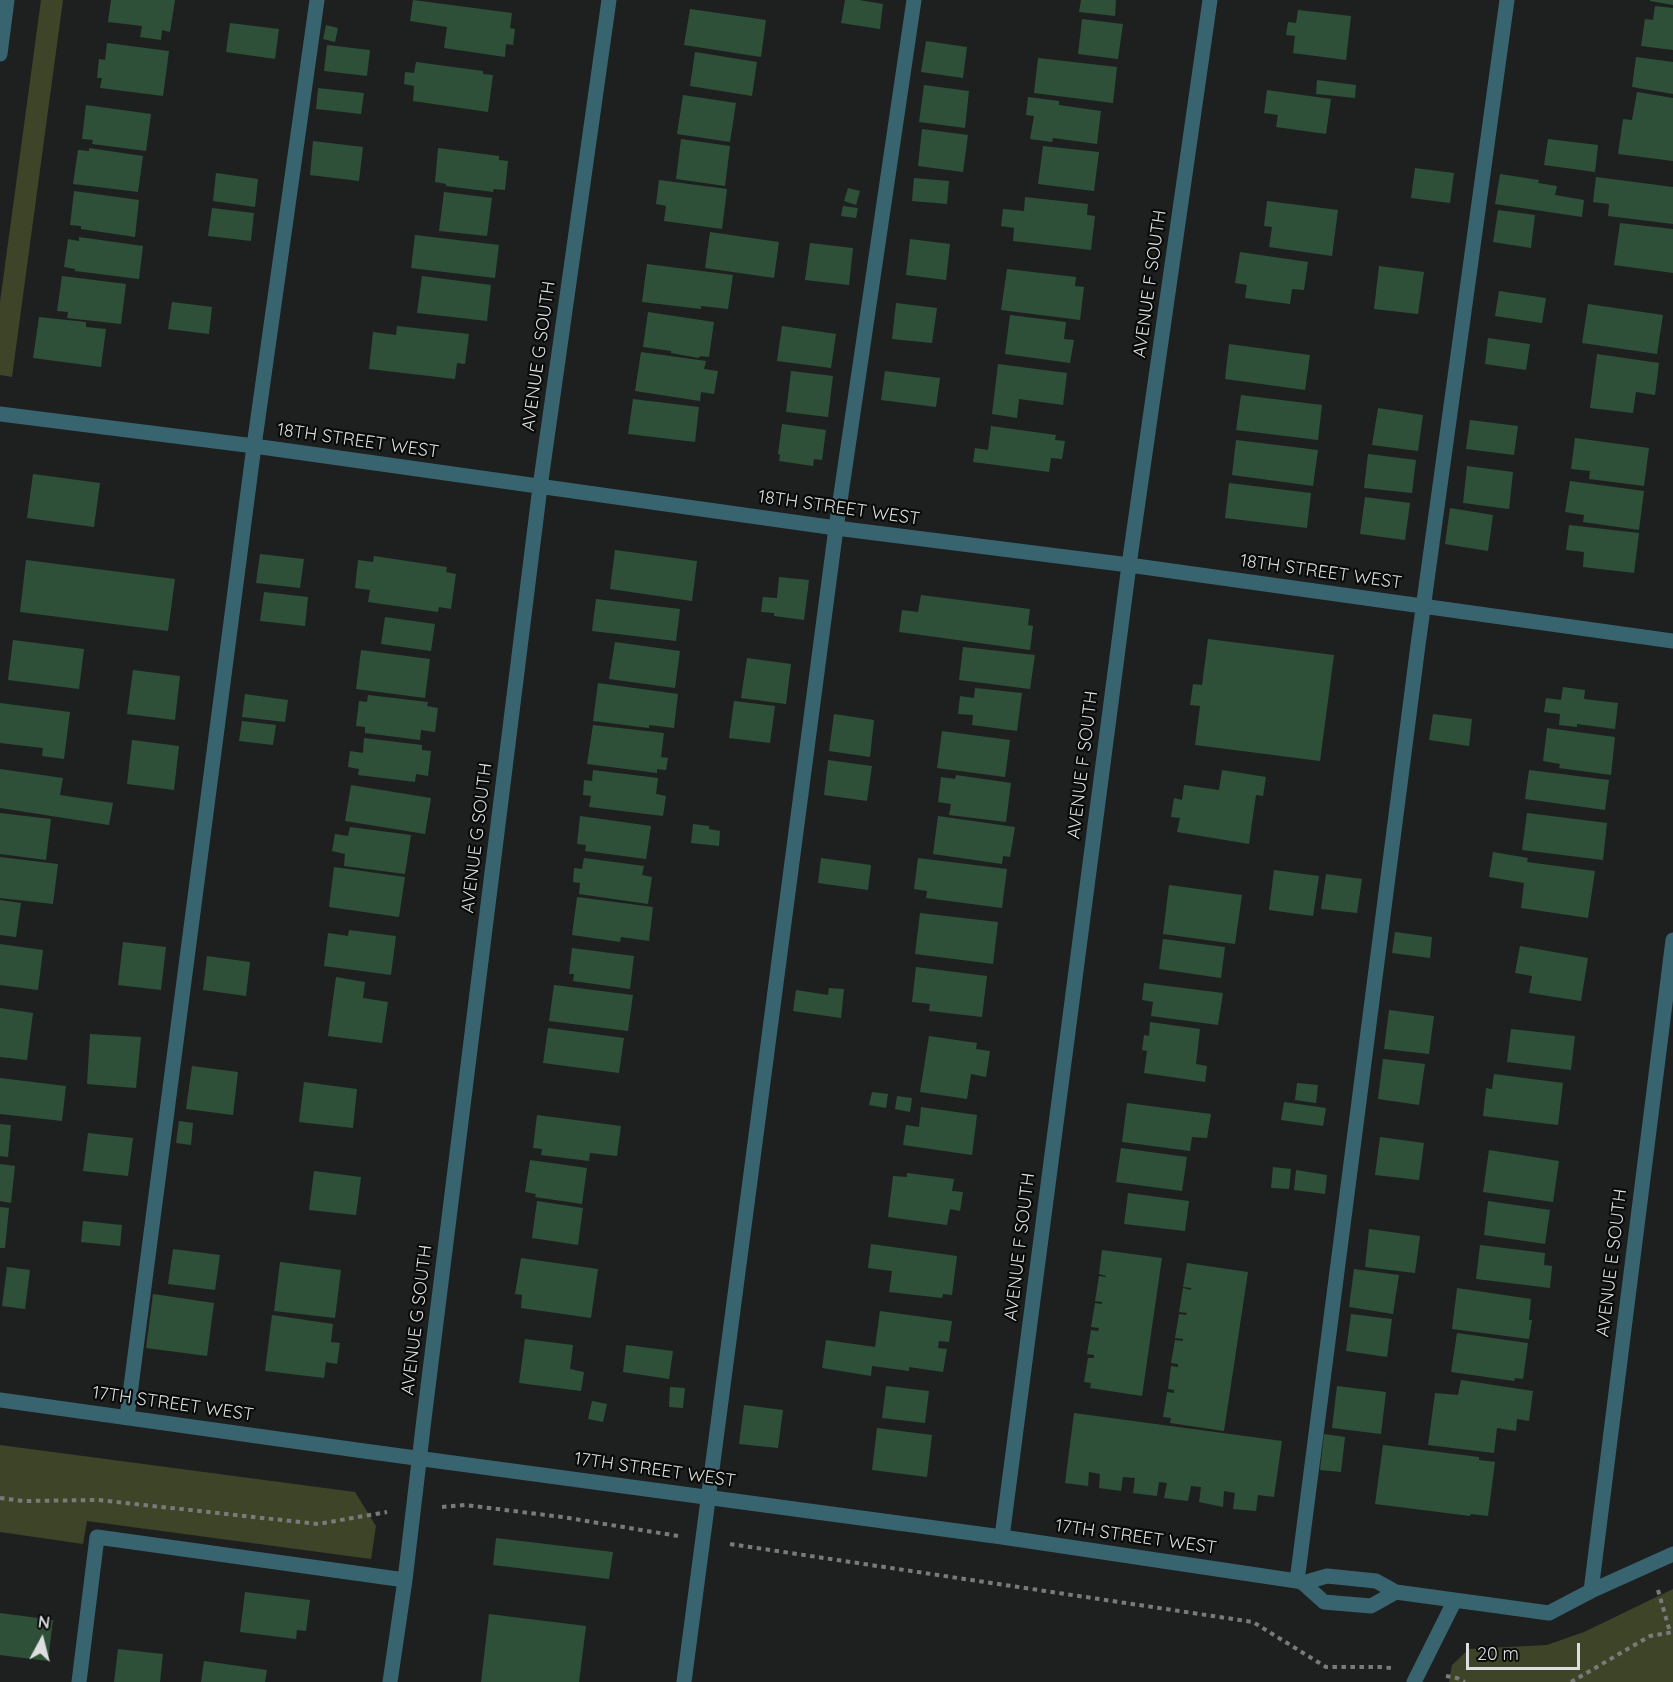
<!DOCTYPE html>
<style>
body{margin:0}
#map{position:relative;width:1673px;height:1682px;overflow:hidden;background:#1e2020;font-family:Quicksand,sans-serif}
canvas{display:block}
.north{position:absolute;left:12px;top:1610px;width:60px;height:60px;-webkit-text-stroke:4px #090a0a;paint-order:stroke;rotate:7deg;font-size:16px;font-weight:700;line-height:24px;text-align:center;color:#dddfdf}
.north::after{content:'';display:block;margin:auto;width:21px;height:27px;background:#dddfdf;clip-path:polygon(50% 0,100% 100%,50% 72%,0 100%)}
.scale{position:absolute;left:1466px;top:1643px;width:114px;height:27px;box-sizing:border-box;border:3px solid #dddfdf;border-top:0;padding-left:8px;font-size:18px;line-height:21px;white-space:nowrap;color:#dddfdf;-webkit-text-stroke:4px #090a0a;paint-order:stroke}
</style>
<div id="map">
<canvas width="1673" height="1682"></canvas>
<div class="north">N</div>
<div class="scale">20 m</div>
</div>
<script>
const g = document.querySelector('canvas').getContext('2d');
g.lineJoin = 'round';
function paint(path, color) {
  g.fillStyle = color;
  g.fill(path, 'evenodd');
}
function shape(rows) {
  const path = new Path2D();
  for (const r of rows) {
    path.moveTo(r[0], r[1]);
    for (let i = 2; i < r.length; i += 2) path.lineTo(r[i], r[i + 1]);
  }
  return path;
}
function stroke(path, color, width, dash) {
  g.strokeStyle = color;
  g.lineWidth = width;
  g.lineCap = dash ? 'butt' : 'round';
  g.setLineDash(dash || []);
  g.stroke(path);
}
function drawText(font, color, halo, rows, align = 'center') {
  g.font = font + ' Quicksand,sans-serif';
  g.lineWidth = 4.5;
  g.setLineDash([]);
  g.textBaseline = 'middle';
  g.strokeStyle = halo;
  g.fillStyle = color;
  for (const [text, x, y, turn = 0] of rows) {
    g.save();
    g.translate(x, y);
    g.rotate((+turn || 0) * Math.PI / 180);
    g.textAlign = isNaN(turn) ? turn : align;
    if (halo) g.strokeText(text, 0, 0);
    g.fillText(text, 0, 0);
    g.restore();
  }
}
paint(shape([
 [41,0,63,0,12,377,0,375,0,302],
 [0,1445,355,1492,376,1526,371,1559,87,1521,83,1544,0,1532],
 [1673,1589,1673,1682,1449,1682,1452,1665,1469,1649,1547,1645,1584,1632]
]), '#3d4428');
paint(shape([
 [111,0,175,0,170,32,162,30,161,40,140,37,142,26,108,22],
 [413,0,512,13,510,28,515,29,513,45,506,44,505,57,444,48,447,27,410,21],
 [845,0,859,0,883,4,880,29,841,23],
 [1081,0,1116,0,1115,16,1079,12],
 [1650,0,1673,0,1673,5,1650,1],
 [1655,6,1673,8,1673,50,1641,46,1645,19,1653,20],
 [690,9,766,20,761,57,684,45],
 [1298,10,1351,16,1346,60,1293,53,1295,36,1286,35,1288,22,1296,23],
 [1082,19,1123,24,1118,59,1078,54],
 [230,23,279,29,275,59,226,52],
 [326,25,338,28,335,42,323,39],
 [926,41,967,47,963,78,921,72],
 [107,43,169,51,163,96,100,88,102,78,97,78,99,59,105,60],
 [327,45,370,50,367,76,324,71],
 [695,52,757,62,752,96,690,86],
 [1636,57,1673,62,1673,94,1632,87],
 [1038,58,1117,67,1113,103,1034,93],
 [416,62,483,71,483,74,493,75,488,112,413,101,414,86,404,84,405,72,414,73],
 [1317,80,1356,85,1355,98,1316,94],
 [924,85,969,91,965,128,919,122],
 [318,88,364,93,361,114,316,109],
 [1267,90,1331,99,1326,134,1276,127,1278,115,1264,113],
 [1637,92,1673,98,1673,161,1618,154,1623,119,1632,120],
 [683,95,736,103,730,142,677,134],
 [1028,97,1059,101,1059,105,1101,111,1097,144,1053,138,1052,142,1030,139,1034,116,1026,115],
 [86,105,151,114,146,151,92,144,93,140,82,139],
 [922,129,968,135,963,172,918,166],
 [681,139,730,146,725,186,676,179],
 [1548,139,1598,145,1595,172,1544,165],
 [313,141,363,147,359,181,310,175],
 [1043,146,1099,152,1094,191,1038,184],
 [89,148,143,156,138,192,73,184,78,150,89,151],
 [438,148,499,156,499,160,508,161,505,190,494,189,493,192,446,186,446,184,435,182],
 [1415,168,1454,173,1450,203,1411,198],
 [216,173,258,179,255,207,213,201],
 [1500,174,1539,180,1538,183,1557,186,1555,195,1584,200,1582,217,1495,204],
 [1596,177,1673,187,1673,224,1608,216,1609,204,1593,202],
 [914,178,949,181,947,204,912,201],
 [659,180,727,189,722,229,664,221,666,206,656,204],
 [848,188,860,191,856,205,844,201],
 [74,191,139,200,135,237,81,229,81,226,70,225],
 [444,192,492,198,487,236,439,231],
 [1025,197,1088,204,1087,215,1095,216,1091,250,1013,241,1014,228,1001,226,1003,209,1024,211],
 [1267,201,1338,210,1332,256,1269,247,1272,227,1264,226],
 [843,206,858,208,856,218,841,216],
 [212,208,254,213,251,241,208,236],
 [1498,210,1535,215,1531,248,1493,242],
 [1620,223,1673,229,1673,273,1614,265],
 [710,232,779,242,774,278,705,268],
 [415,235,499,245,495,278,411,268],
 [79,237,143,246,139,279,75,271,75,269,64,267,68,239,79,241],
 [910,239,950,244,946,280,906,275],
 [810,243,853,248,849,285,805,280],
 [1240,252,1308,262,1304,290,1292,289,1290,304,1245,298,1247,285,1235,283],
 [647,264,733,275,728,309,701,306,701,309,642,302],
 [1379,266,1424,272,1418,314,1374,309],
 [1007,269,1076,277,1075,286,1084,287,1080,320,1001,310],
 [62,276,126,284,121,324,67,318,68,312,57,311],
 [422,276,491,285,487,321,417,313],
 [1499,291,1546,298,1542,323,1495,316],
 [172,302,212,307,209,334,168,329],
 [896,303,937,308,932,343,892,339],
 [1588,304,1663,315,1657,354,1582,343],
 [648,312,714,322,709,357,700,356,699,358,671,353,671,351,643,347],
 [1010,315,1066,322,1064,339,1074,340,1070,363,1005,354],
 [39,317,86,322,86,327,106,329,101,367,33,358],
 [397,326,469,334,465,364,457,363,455,379,369,369,373,332,396,335],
 [782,326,836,334,831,368,777,361],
 [1488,338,1530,344,1526,370,1485,364],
 [1229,344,1310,355,1305,390,1225,379],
 [641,352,706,361,704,369,718,371,714,394,701,392,700,401,635,391],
 [1597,354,1659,363,1655,395,1636,392,1633,413,1590,408],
 [998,364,1067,373,1063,405,1019,399,1017,418,992,414],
 [791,371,833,376,828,417,786,412],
 [885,371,940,378,936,407,881,400],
 [1241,395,1322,405,1318,440,1236,430],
 [633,399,699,407,695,442,628,434],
 [1378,408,1423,415,1418,451,1372,445],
 [1470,420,1518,426,1514,455,1466,449],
 [782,424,826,430,822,460,814,459,813,466,779,461,780,455,778,454],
 [991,426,1056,435,1055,440,1065,441,1062,459,1051,458,1049,472,973,462,975,448,988,450],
 [1575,438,1649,448,1644,486,1589,479,1590,471,1571,469],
 [1236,440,1318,450,1313,486,1232,475],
 [1368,454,1416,460,1412,493,1364,488],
 [1467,466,1513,472,1509,509,1463,503],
 [33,474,100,483,94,527,27,518],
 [1570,481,1644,491,1639,530,1583,522,1584,515,1565,512],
 [1229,483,1311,493,1307,528,1225,518],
 [1365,497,1410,503,1405,540,1360,534],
 [1450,508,1493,515,1488,551,1445,544],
 [1569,525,1639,533,1634,573,1583,567,1584,552,1566,550],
 [615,550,697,561,692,601,610,589],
 [260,554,304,559,300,588,256,583],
 [374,556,447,567,446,572,456,574,451,609,439,607,438,612,368,602,370,590,355,588,358,560,373,562],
 [26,560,175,579,168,631,20,612],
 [779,577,809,580,804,620,774,616,774,613,761,612,763,597,777,598],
 [264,592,308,597,305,626,260,621],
 [921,595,1030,609,1028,625,1033,626,1030,650,899,632,902,610,918,612],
 [596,599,680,609,676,641,592,631],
 [385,617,435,624,431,651,381,644],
 [1208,639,1334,655,1320,761,1195,745,1200,706,1190,705,1193,684,1202,685],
 [13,640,84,649,79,689,8,680],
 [615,642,680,651,675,688,609,679],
 [963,647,1035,655,1030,689,959,680],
 [361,650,430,659,425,698,356,689],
 [747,658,791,664,786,704,741,698],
 [133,670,180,676,175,720,127,714],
 [598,683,678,694,674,728,649,725,649,728,593,721],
 [1563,687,1585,690,1584,699,1618,703,1615,729,1577,724,1577,727,1559,725,1560,714,1544,712,1546,698,1561,700],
 [975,688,1022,693,1017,731,972,725,973,715,958,714,960,696,974,698],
 [245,694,288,700,285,722,242,717],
 [368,695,428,702,427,706,438,708,435,732,421,730,420,740,365,733,365,727,356,726,359,701,367,702],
 [734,701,775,706,770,743,729,738],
 [0,703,70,712,64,759,42,756,43,748,0,743],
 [834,714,874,720,870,757,829,751],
 [1433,714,1472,719,1469,746,1429,740],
 [242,721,276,725,273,745,239,741],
 [593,725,664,733,661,757,668,758,666,770,657,769,657,773,587,764],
 [1547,728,1615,737,1611,775,1559,768,1560,764,1543,761],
 [942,731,1010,740,1005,777,937,768],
 [364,738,422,745,422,750,431,751,428,776,416,774,415,782,358,775,359,769,348,767,350,751,363,753],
 [132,740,179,746,174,790,127,784],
 [828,760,872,766,867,801,824,795],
 [0,769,63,778,60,795,113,803,109,825,0,808],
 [593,770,658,778,656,794,666,796,663,816,589,807,591,796,583,795,584,780,592,781],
 [1222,770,1266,777,1263,796,1256,795,1249,844,1177,832,1180,818,1171,817,1174,798,1182,800,1184,785,1219,790],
 [1529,770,1609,780,1605,810,1525,799],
 [956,775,1011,783,1006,822,949,815,951,804,938,802,941,777,955,779],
 [351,785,431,798,425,834,345,821],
 [0,813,51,819,46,860,0,854],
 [1527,813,1607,823,1603,860,1522,850],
 [580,816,651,826,646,859,585,851,586,845,577,844],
 [938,816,1015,827,1010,857,1003,856,1002,864,933,854],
 [693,824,709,826,709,829,720,831,719,846,691,843],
 [350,827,411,835,405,874,344,866,345,854,332,851,335,834,348,836],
 [1493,852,1528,858,1527,862,1595,871,1588,918,1521,908,1524,883,1489,877],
 [0,857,58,864,53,904,0,898],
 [584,858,644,866,642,875,652,877,648,904,579,894,580,883,573,882,574,868,582,869],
 [821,858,871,865,868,890,818,883],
 [918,858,1007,869,1002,908,926,898,927,891,914,889],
 [334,867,405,877,399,917,329,907],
 [1274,870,1319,876,1313,916,1269,910],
 [1326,874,1362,879,1357,913,1321,909],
 [1169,885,1242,895,1235,944,1163,934],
 [577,897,653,907,649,941,621,937,620,942,572,935],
 [0,900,21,903,16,937,0,935],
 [920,913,998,922,993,964,915,954],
 [349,930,396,936,391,975,324,966,328,933,348,936],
 [1395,932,1432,937,1430,958,1392,953],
 [1163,939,1225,947,1221,978,1159,969],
 [123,942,166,947,161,990,118,985],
 [0,944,43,950,38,990,0,985],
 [1520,946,1588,958,1581,1001,1529,993,1532,976,1515,973],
 [572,948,634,956,630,989,573,981,574,974,569,974],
 [207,956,250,962,246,996,203,990],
 [916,967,987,976,982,1017,929,1011,930,1004,912,1002],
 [336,977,365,982,363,998,388,1002,382,1043,328,1036],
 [1144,983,1223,993,1218,1025,1151,1016,1153,1002,1142,1000],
 [554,985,633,995,628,1031,549,1021],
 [829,988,844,989,841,1018,793,1011,796,990,828,995],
 [0,1008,33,1013,27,1060,0,1057],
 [1389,1010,1434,1016,1429,1054,1384,1049],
 [1150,1022,1200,1029,1196,1064,1207,1066,1205,1082,1144,1073,1147,1051,1142,1050,1144,1035,1149,1036],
 [548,1028,624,1038,619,1073,543,1063],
 [1511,1029,1575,1036,1571,1070,1507,1062],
 [90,1034,141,1037,136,1088,87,1084],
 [929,1036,977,1043,976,1049,990,1051,986,1077,971,1074,967,1099,920,1092],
 [1383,1059,1425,1064,1419,1105,1378,1099],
 [192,1066,238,1072,233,1115,186,1109],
 [1494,1074,1563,1083,1558,1125,1483,1116,1486,1088,1492,1089],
 [0,1078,66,1086,62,1121,0,1114],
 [304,1082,357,1089,353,1128,299,1122],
 [1297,1083,1318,1085,1316,1103,1295,1100],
 [872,1092,888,1094,886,1108,869,1105],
 [897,1096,912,1098,910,1112,895,1109],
 [1284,1102,1326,1108,1323,1126,1281,1120],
 [1127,1103,1211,1114,1207,1138,1192,1137,1190,1151,1122,1142],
 [921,1107,977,1115,972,1155,903,1145,906,1125,919,1127],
 [537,1115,621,1126,617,1156,590,1153,589,1161,541,1155,542,1149,533,1148],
 [179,1121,193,1123,191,1145,176,1143],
 [0,1124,11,1125,8,1157,0,1156],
 [88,1133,133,1138,128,1176,83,1171],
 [1380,1137,1424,1143,1419,1180,1375,1175],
 [1121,1148,1187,1157,1182,1191,1116,1182],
 [1489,1150,1559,1161,1553,1202,1483,1192],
 [530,1160,587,1168,582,1204,535,1197,536,1194,525,1192],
 [0,1164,15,1166,11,1203,0,1201],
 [1273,1167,1291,1169,1289,1189,1271,1188],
 [1296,1170,1327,1175,1325,1194,1294,1190],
 [314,1171,361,1177,356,1215,309,1210],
 [907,1173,954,1179,952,1191,963,1192,960,1211,950,1209,947,1225,888,1217,893,1176,907,1177],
 [1128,1193,1189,1201,1185,1231,1124,1224],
 [537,1201,583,1208,578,1245,532,1238],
 [1488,1201,1550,1210,1545,1244,1484,1235],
 [0,1207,9,1208,5,1248,0,1248],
 [83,1221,122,1225,120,1246,81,1242],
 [1369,1229,1420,1236,1415,1273,1365,1267],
 [871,1244,957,1256,952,1295,943,1294,942,1298,889,1292,892,1271,868,1268],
 [1480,1245,1545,1253,1544,1265,1552,1266,1550,1288,1476,1279],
 [173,1249,220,1255,215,1290,168,1284],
 [1102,1250,1162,1258,1142,1396,1090,1388,1091,1383,1084,1382,1088,1358,1094,1358,1094,1355,1087,1354,1091,1330,1098,1331,1099,1328,1091,1327,1095,1303,1102,1304,1102,1302,1095,1301,1099,1276,1106,1277,1106,1276,1099,1274],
 [521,1258,598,1269,591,1318,521,1308,522,1295,515,1294],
 [280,1262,341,1270,335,1318,274,1311],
 [1187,1263,1248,1272,1224,1431,1170,1423,1171,1418,1163,1417,1167,1392,1174,1393,1174,1390,1168,1389,1171,1366,1178,1367,1178,1364,1171,1363,1175,1340,1183,1341,1183,1339,1175,1338,1179,1314,1186,1315,1187,1313,1179,1312,1183,1288,1191,1290,1191,1288,1183,1287],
 [7,1267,30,1270,25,1309,2,1306],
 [1354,1269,1399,1275,1393,1314,1349,1307],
 [1457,1288,1531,1299,1529,1320,1532,1320,1529,1339,1452,1329],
 [153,1294,214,1303,207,1356,146,1348],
 [880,1311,952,1321,949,1342,939,1341,938,1348,947,1349,943,1372,909,1367,909,1371,872,1366,871,1376,822,1368,826,1340,875,1347],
 [1351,1314,1392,1319,1387,1357,1346,1351],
 [272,1315,333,1324,331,1342,340,1343,337,1364,326,1362,324,1378,265,1371],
 [1457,1333,1528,1343,1523,1379,1515,1378,1514,1381,1451,1372],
 [525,1339,573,1345,570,1369,584,1372,581,1391,519,1383],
 [626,1345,673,1351,669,1379,623,1372],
 [1461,1380,1533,1391,1529,1421,1517,1419,1516,1431,1497,1428,1494,1453,1428,1445,1435,1393,1458,1395],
 [886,1386,929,1391,925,1423,882,1418],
 [1337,1386,1386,1392,1381,1434,1332,1428],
 [670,1387,685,1388,683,1408,669,1407],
 [592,1401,607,1404,603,1422,588,1419],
 [744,1405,783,1410,778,1448,739,1444],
 [1074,1413,1282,1441,1274,1497,1258,1495,1256,1511,1233,1509,1235,1493,1224,1491,1223,1507,1199,1502,1201,1487,1191,1486,1188,1501,1164,1498,1167,1483,1159,1482,1157,1496,1133,1493,1135,1478,1123,1477,1121,1491,1099,1488,1100,1474,1089,1472,1088,1486,1065,1483],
 [877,1428,932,1435,927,1477,872,1470],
 [1324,1434,1345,1437,1341,1472,1320,1470],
 [1383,1445,1479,1457,1479,1460,1495,1462,1488,1516,1471,1514,1470,1516,1375,1504],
 [496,1538,613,1552,609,1579,493,1565],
 [245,1592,310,1600,306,1631,297,1630,296,1639,240,1632],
 [0,1613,53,1620,48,1661,0,1655],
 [489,1614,586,1626,579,1682,481,1682],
 [118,1649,163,1654,160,1682,114,1682],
 [204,1661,267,1670,265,1682,201,1682]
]), '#2e5038');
stroke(shape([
 [0,1498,23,1501,98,1500,318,1524,387,1512],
 [442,1507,465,1505,562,1517,678,1536],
 [730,1544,1253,1622,1326,1667,1379,1667,1391,1668],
 [1658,1590,1670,1632],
 [1446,1676,1457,1678,1465,1682],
 [1571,1682,1650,1636,1673,1632]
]), '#797b7b', 4, [4.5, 4.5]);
stroke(shape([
 [0,54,7,0],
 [0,414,254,446,836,528,1129,565,1673,641],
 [0,1400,364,1451,1002,1537,1297,1581,1303,1583,1324,1602,1371,1606,1396,1592],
 [127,1417,254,446,317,0],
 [1002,1537,1129,565,1210,0],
 [1297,1581,1418,645,1507,0],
 [1303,1583,1327,1576,1376,1581,1396,1592,1549,1613,1591,1591,1673,1554],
 [1591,1591,1673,940],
 [79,1682,97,1537,405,1580],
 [390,1682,405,1580,424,1419,540,487,609,0],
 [684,1682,836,528,914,0],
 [1414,1682,1455,1600]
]), '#386470', 15);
drawText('18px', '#dddfdf', '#090a0a', [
 ["AVENUE F SOUTH",1150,284,-82],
 ["AVENUE G SOUTH",539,356,-82],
 ["18TH STREET WEST",358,441,8],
 ["18TH STREET WEST",839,508,8],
 ["18TH STREET WEST",1321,572,8],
 ["AVENUE F SOUTH",1083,765,-83],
 ["AVENUE G SOUTH",477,838,-83],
 ["AVENUE F SOUTH",1020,1247,-83],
 ["AVENUE E SOUTH",1612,1263,-83],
 ["AVENUE G SOUTH",417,1320,-83],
 ["17TH STREET WEST",173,1404,8],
 ["17TH STREET WEST",655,1470,8],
 ["17TH STREET WEST",1136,1537,8]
]);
</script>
